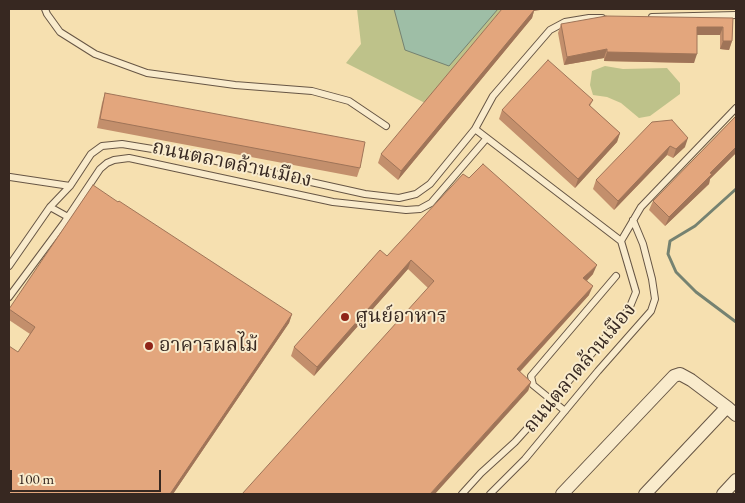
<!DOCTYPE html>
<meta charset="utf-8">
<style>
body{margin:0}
#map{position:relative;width:745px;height:503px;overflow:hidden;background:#f6e0b0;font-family:"EB Garamond",serif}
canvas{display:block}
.frame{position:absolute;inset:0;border:10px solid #372821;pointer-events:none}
.scale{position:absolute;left:10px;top:470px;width:151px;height:22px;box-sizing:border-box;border:2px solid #372821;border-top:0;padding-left:6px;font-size:15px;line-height:18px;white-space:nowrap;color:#372821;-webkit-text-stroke:4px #f9ebcc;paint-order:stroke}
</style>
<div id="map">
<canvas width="745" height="503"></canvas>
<div class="frame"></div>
<div class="scale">100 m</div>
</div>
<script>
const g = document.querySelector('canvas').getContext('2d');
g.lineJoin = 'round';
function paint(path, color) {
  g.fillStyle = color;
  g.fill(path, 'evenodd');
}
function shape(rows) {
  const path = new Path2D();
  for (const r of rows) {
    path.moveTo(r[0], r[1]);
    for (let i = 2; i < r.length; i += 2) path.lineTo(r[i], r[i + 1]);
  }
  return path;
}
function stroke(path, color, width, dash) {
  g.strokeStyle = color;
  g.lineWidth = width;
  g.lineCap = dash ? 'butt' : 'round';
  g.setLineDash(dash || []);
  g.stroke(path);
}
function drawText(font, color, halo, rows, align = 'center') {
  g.font = font + ' "EB Garamond","Noto Serif Thai",serif';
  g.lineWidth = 4;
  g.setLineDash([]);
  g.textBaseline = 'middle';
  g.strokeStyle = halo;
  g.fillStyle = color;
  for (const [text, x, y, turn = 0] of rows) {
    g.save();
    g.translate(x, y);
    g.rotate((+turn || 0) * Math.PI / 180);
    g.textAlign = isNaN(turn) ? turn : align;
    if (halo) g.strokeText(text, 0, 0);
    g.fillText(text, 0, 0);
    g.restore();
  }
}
paint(shape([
 [357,9,502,9,425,103,346,63,361,44],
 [605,66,623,69,667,68,680,83,680,94,650,116,639,118,621,103,607,97,593,95,590,85,592,71]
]), '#bec28a');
const water = shape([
 [394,9,498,9,449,66,405,50,394,9]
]);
paint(water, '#9ebea6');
stroke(water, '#758271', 1);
stroke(shape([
 [736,189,695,226,670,241,668,254,676,272,696,292,736,322]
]), '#758271', 3);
const lane = shape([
 [45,9,47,14,60,32,95,54,147,73,235,85,312,91,349,101,386,126],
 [652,17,736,15],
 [602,18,589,18,565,22,550,30,493,96,475,129,621,241,641,207,736,108],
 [10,177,70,186],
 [50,207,68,217],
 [9,266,50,207,70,186,91,154,102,146,122,144,189,155,365,194,399,198,416,194,430,184,475,129],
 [9,297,64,223,100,169,107,163,114,160,129,158,333,202,406,210,420,209,431,203,486,139],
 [565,411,533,385,531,376,616,276],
 [462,494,481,473,515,442,552,401,629,309,636,292,621,241],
 [490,494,525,459,598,371,651,311,655,299,652,279,643,244,633,220]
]);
const street = shape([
 [562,494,674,376,680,374,691,380,727,407],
 [645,494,727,407,736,415],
 [723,494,736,480]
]);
stroke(lane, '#675645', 8);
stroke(street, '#675645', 14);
stroke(lane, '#f9ebcc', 6);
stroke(street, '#f9ebcc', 12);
paint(shape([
 [534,11,532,18,398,180,378,163,381,154],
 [733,18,732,41,729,50,720,49,720,35,697,35,694,63,604,61,604,58,564,65,558,33,561,24],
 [105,93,360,168,357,177,97,128,102,103],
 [593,100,590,106,620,133,617,142,575,188,499,119,502,110],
 [736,116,736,153,710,179,709,184,665,226,649,210,653,201],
 [672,120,685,147,673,158,667,155,614,210,593,189,596,180],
 [387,256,593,274,587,281,589,295,520,372,531,382,528,391,428,288,408,269,314,376,291,356,294,347],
 [9,310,292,314,289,323,173,494,9,494,18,352,30,334,9,320]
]), '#c38f6c');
paint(shape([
 [531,9,546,9,534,11,532,18,398,180,401,171],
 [697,27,723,27,720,35,694,35],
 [723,41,732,41,729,50,720,49],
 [607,49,604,58,564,65,567,57],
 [607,52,697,54,694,63,604,61],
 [620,133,617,142,575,188,578,179],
 [688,138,685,147,673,158,676,149],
 [670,146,667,155,614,210,618,201],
 [736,147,736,153,710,179,709,184,665,226,669,217,710,173],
 [411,260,408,269,314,376,317,367],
 [597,265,593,274,580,287,583,278],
 [593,286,589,295,514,378,517,369],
 [292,314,289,323,173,494,170,494],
 [531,382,528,391,435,494,430,494]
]), '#9f7458');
const building = shape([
 [502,9,535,9,401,171,381,154,502,9],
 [606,16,733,18,732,41,723,41,723,27,697,27,697,54,607,52,607,49,567,57,561,24,606,16],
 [548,60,593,100,589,105,620,133,578,179,502,110,548,60],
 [105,93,365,142,360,168,100,119,105,93],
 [736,116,736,147,710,173,712,174,669,217,653,201,736,116],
 [672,120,688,138,676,149,670,146,618,201,596,180,652,122,672,120],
 [483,164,597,265,583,278,593,286,517,369,531,382,430,494,242,494,434,281,411,260,317,367,294,347,380,250,387,256,463,174,469,178,483,164],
 [93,185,118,202,119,201,292,314,170,494,9,494,9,346,18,352,35,327,9,309,93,185]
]);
paint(building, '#e3a67d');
stroke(building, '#9f7458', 1);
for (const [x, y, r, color] of [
 [345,317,5,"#8f2418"],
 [149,346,5,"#8f2418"]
]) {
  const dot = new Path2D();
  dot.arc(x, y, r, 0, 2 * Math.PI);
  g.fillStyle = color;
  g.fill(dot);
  stroke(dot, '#f9ebcc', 2);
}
drawText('20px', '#372821', '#f9ebcc', [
 ["ถนนตลาดล้านเมือง",232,164,12],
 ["ถนนตลาดล้านเมือง",580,368,-50]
]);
drawText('20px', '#372821', '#f9ebcc', [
 ["ศูนย์อาหาร",355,317],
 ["อาคารผลไม้",159,346]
], 'left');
</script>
